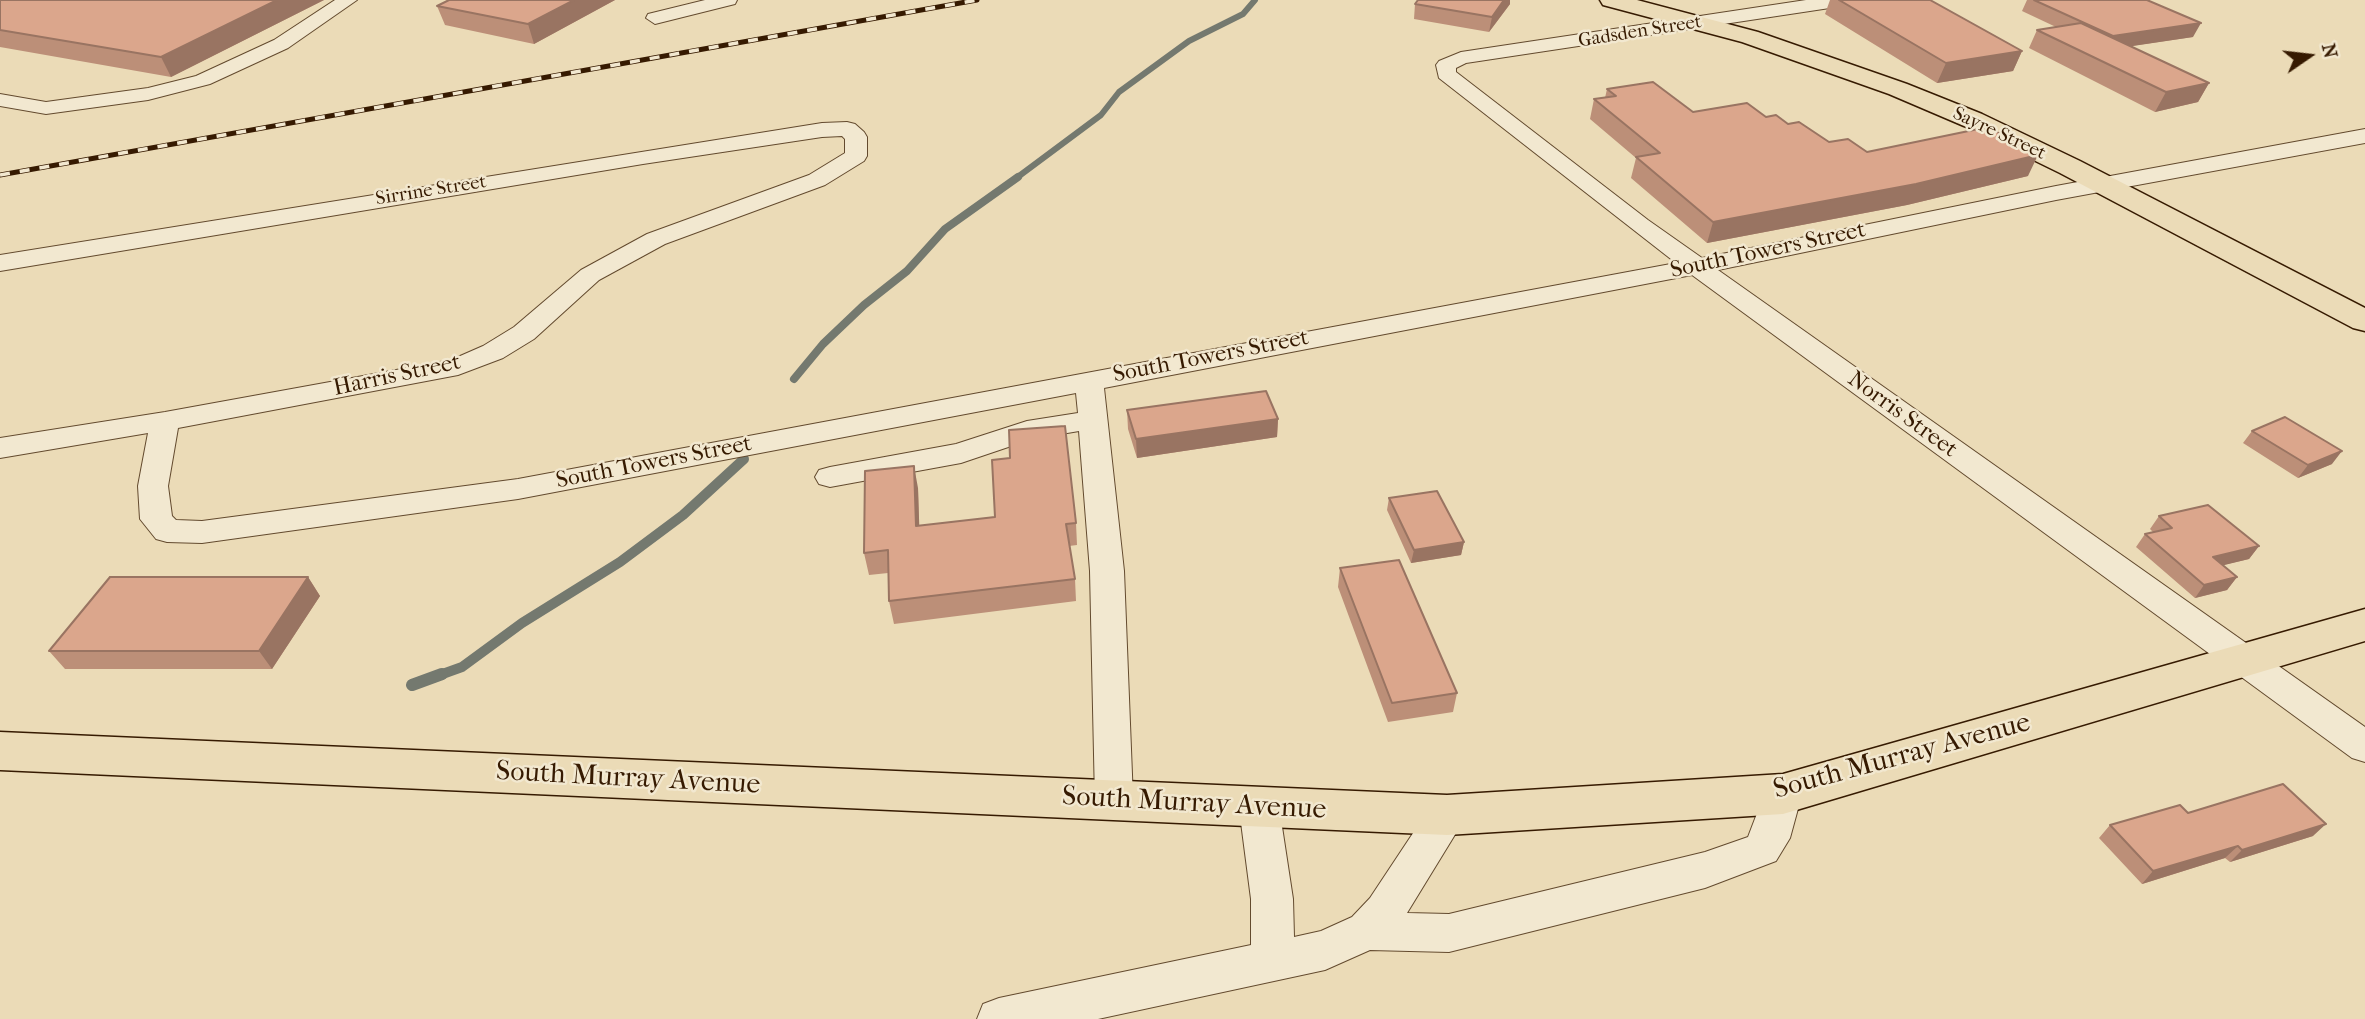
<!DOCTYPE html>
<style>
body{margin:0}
#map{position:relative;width:2365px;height:1019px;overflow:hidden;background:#ebdbb7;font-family:"IM FELL French Canon",serif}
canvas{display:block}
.north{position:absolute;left:2274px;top:21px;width:70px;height:70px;-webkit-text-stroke:5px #f2e8d0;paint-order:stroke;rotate:76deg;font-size:19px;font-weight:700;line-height:28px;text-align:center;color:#361a01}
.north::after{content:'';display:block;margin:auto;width:24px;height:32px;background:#361a01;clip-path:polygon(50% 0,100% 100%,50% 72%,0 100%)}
</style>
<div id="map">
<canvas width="2365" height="1019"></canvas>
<div class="north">N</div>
</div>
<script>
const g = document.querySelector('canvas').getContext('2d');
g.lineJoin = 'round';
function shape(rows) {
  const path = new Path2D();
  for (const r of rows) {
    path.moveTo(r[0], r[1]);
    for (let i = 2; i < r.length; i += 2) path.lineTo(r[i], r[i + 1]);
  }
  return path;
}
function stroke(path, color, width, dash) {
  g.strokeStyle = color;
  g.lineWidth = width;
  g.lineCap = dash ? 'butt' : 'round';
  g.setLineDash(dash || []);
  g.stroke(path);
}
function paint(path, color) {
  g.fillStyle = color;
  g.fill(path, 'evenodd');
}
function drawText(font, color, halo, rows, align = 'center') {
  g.font = font + ' "IM FELL French Canon",serif';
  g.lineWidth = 5;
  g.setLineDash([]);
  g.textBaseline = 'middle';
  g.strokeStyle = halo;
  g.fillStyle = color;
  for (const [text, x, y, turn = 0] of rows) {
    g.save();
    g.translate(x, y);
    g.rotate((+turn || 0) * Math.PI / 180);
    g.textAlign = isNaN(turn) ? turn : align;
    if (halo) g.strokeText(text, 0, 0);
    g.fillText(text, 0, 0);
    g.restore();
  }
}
stroke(shape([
 [1015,179,1101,115,1119,92,1189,41,1243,14,1255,0]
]), '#74796f', 6);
stroke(shape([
 [794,379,823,344,864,305,907,271,945,229,1018,177]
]), '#74796f', 8);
stroke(shape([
 [437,676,462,667,522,623,620,562,683,515,744,459]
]), '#74796f', 10);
stroke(shape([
 [412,685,442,674]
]), '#74796f', 12);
const minor = shape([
 [335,0,357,0,288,48,210,84,148,100,46,114,0,106,0,94,46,102,148,88,196,76,274,40,335,0],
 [705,0,737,0,735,4,655,24,646,18,648,14,705,0],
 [1806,0,1852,0,1843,6,1466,63,1456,68,1456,72,1648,220,1702,258,2056,186,2365,129,2365,143,2056,200,1718,270,2365,727,2365,762,2352,758,1692,275,1104,388,1124,571,1133,800,1128,812,1114,816,1100,812,1095,800,1090,571,1079,431,1032,439,961,463,830,487,819,484,815,477,819,470,830,467,956,444,1027,421,1078,413,1076,393,518,499,202,543,167,542,156,539,140,519,138,486,148,433,0,458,0,438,165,412,451,360,483,346,514,327,581,270,647,234,809,175,845,153,845,139,842,136,822,137,643,164,0,271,0,255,822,123,847,122,855,124,864,132,867,137,867,156,864,161,825,185,665,244,599,280,534,339,503,358,458,375,178,428,168,486,172,516,176,520,202,521,518,479,1676,263,1439,78,1436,65,1439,61,1461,52,1806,0],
 [1783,778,1797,782,1802,794,1790,838,1776,861,1705,888,1449,952,1370,950,1325,970,1098,1019,977,1019,983,1004,999,998,1251,945,1251,899,1239,807,1245,795,1259,790,1273,795,1279,807,1293,899,1294,937,1321,931,1352,917,1370,898,1433,803,1447,798,1461,803,1467,815,1407,913,1449,914,1705,852,1748,837,1769,782,1783,778]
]);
const major = shape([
 [1600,0,1637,0,1758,32,1907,84,1982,114,2080,161,2365,308,2365,331,2353,328,2060,173,1964,126,1889,94,1742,42,1603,5,1600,0],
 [2365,609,2365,641,1783,814,1447,835,0,770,0,732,1447,795,1783,774,2365,609]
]);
stroke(minor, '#634a2e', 2);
stroke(major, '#361a01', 3);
paint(minor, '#f2e8d0');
paint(major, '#ebdbb7');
const rail = shape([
 [0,175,977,0]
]);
stroke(rail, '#361a01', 5);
stroke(rail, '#f2e8d0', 3.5, [10]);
paint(shape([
 [0,0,324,0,171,77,0,47],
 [448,0,615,0,534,44,445,25,437,6],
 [1830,0,1930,0,2022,51,2013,71,1937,83,1825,14],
 [2027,0,2147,0,2193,37,2131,46,2209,83,2198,102,2155,112,2029,48,2037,30,2056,27,2022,11],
 [1415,4,1510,4,1489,32,1414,19],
 [1607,89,1693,112,1766,117,1788,124,1829,142,1867,152,2028,176,1907,205,1707,243,1631,178,1636,158,1590,119,1594,99,1605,98],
 [1127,410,1278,419,1277,437,1137,458,1128,429],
 [2252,431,2332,464,2298,478,2243,443],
 [918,488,919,526,1076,523,1077,545,1069,546,1075,579,1076,601,894,624,889,601,888,573,869,575,864,553],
 [1389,498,1464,542,1461,555,1411,563,1387,510],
 [2159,516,2259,546,2249,559,2223,565,2237,577,2227,590,2195,598,2136,547,2145,534,2153,532,2150,529],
 [1340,568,1457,693,1453,712,1388,722,1338,587],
 [308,577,320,596,272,669,65,669,49,651],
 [2188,813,2313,836,2230,862,2225,858,2142,884,2099,838,2110,825]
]), '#bc8f78');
paint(shape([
 [277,0,324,0,171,77,161,57],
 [574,0,615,0,534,44,528,24],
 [1504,0,1510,0,1510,4,1489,32,1492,17],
 [2201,23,2193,37,2106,50,2113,36],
 [2022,51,2013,71,1937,83,1946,63],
 [2209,83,2198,102,2155,112,2166,92],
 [2038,155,2028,176,1907,205,1707,243,1713,222],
 [1278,419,1277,437,1137,458,1136,439],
 [2342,451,2332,464,2298,478,2308,465],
 [914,466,918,488,920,548,916,526],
 [1464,542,1461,555,1411,563,1414,550],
 [2259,546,2249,559,2204,570,2213,557],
 [308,577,320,596,272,669,259,651],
 [2237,577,2227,590,2195,598,2204,585],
 [2326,824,2313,836,2230,862,2242,850],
 [2238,846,2225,858,2142,884,2153,871]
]), '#997462');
const building = shape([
 [0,0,277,0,161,57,0,30,0,0],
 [449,0,574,0,528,24,437,6,449,0],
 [1418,0,1504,0,1492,17,1415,4,1418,0],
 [1839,0,1930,0,2022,51,1946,63,1839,0],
 [2034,0,2147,0,2201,23,2113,36,2034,0],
 [2081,23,2209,83,2166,92,2037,30,2081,23],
 [1653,82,1693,112,1747,103,1766,117,1776,115,1788,124,1799,122,1829,142,1848,139,1867,152,1988,127,2038,155,1916,184,1713,222,1636,157,1660,153,1594,99,1616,96,1607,89,1653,82],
 [1266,391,1278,419,1136,439,1127,410,1266,391],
 [2285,417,2342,451,2308,465,2252,431,2285,417],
 [1065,426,1076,523,1066,524,1075,579,889,601,888,550,864,553,865,471,914,466,916,526,995,517,992,460,1010,458,1009,430,1065,426],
 [1437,491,1464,542,1414,550,1389,498,1437,491],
 [2208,505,2259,546,2213,557,2237,577,2204,585,2145,534,2172,528,2159,516,2208,505],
 [1399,560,1457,693,1392,703,1340,568,1399,560],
 [110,577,308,577,259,651,49,651,110,577],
 [2283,784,2326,824,2242,850,2238,846,2153,871,2110,825,2180,805,2188,813,2283,784]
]);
paint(building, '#dba68c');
stroke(building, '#997462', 2);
drawText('19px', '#361a01', '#f2e8d0', [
 ["Gadsden Street",1640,32,-9],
 ["Sayre Street",1999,134,25],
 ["Sirrine Street",431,191,-9]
]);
drawText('23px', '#361a01', '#f2e8d0', [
 ["South Towers Street",1768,251,-12],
 ["South Towers Street",1211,357,-11],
 ["Harris Street",397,376,-12],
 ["Norris Street",1902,415,36],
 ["South Towers Street",654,463,-11]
]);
drawText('28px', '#361a01', '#f2e8d0', [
 ["South Murray Avenue",1902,757,-15],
 ["South Murray Avenue",628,779,3],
 ["South Murray Avenue",1194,804,3]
]);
</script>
